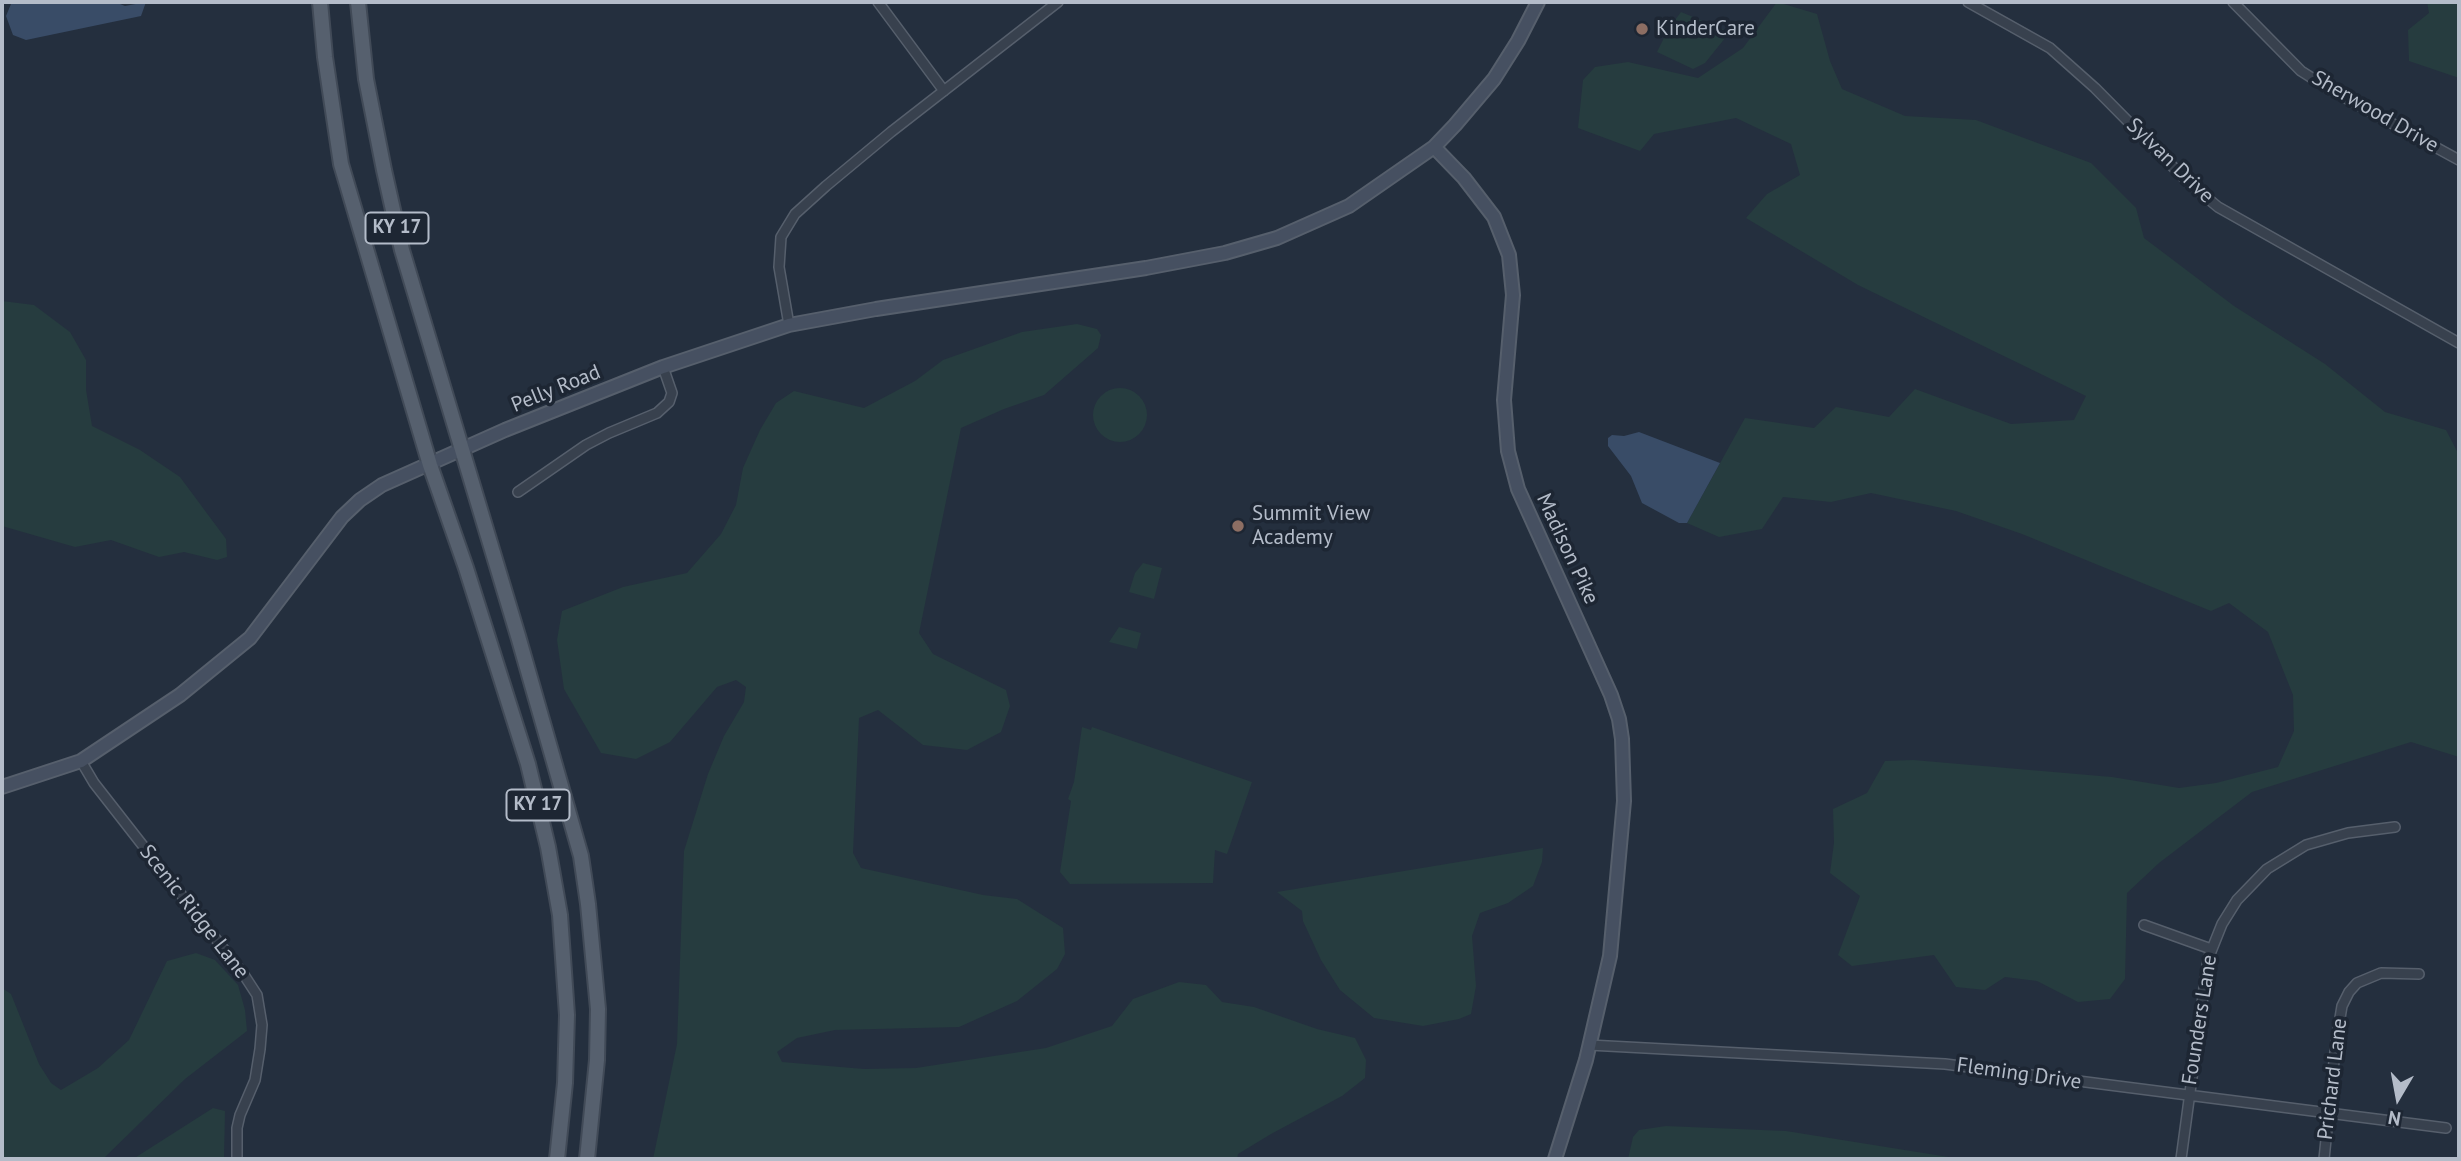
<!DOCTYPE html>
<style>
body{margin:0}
#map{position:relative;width:2461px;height:1161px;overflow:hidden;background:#242f3e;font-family:"PT Sans",sans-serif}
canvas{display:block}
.frame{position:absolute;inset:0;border:4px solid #b4bcc9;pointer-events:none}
.north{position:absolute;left:2363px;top:1063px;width:70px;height:70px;-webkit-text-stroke:5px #1d2633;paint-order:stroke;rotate:190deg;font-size:19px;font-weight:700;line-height:28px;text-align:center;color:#b4bcc9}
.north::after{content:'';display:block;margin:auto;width:24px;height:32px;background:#b4bcc9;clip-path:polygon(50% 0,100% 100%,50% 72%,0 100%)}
</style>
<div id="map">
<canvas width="2461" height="1161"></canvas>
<div class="frame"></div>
<div class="north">N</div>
</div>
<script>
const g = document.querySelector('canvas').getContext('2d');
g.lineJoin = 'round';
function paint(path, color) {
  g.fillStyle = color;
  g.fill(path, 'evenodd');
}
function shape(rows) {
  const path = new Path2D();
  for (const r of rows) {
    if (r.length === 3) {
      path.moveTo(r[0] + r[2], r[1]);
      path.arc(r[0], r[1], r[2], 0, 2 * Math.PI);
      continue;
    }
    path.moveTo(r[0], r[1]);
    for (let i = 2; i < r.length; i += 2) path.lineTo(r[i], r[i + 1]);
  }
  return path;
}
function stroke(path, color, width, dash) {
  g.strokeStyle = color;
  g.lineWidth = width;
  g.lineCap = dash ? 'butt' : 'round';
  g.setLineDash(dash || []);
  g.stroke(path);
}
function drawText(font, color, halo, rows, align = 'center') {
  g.font = font + ' "PT Sans",sans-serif';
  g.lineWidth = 7;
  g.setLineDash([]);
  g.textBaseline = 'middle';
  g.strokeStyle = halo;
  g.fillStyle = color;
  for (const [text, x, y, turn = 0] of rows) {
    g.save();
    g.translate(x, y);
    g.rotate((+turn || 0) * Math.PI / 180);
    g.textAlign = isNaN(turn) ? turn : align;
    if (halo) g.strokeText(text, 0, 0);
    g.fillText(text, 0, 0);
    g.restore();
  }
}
paint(shape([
 [1777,2,1817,14,1830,61,1842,89,1905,116,1976,120,2091,163,2136,208,2144,238,2234,306,2325,364,2385,412,2446,430,2459,455,2459,757,2411,742,2252,792,2159,863,2127,893,2125,979,2110,999,2078,1002,2037,981,2005,977,1985,990,1956,987,1934,955,1852,966,1838,955,1860,896,1830,873,1834,843,1833,809,1867,793,1885,761,1913,760,2112,777,2179,788,2216,783,2278,767,2294,731,2293,695,2268,632,2229,603,2211,611,2022,534,1956,511,1871,493,1831,502,1783,497,1762,529,1719,537,1687,523,1745,418,1814,428,1836,407,1889,417,1915,389,2011,424,2074,420,2086,396,1858,285,1746,218,1767,194,1800,175,1791,144,1736,118,1654,134,1640,151,1578,128,1583,80,1595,67,1628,62,1698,78,1743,48],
 [2427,2,2459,2,2459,78,2409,61,2408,30,2429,13],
 [1681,12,1730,32,1705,63,1693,69,1657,52,1669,28],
 [2,301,34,305,70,332,86,360,86,390,92,426,140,450,180,477,226,539,227,557,217,560,184,552,159,557,111,540,75,547,2,526],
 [1077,324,1097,329,1101,335,1098,348,1044,395,1004,409,961,428,919,633,933,654,1006,690,1010,706,1001,732,967,750,923,745,878,710,859,718,853,853,861,868,983,895,1017,899,1063,928,1065,954,1057,969,1017,1001,959,1027,835,1030,797,1038,777,1052,782,1062,864,1069,916,1068,1046,1048,1112,1026,1133,999,1179,982,1206,985,1222,1002,1254,1007,1317,1029,1355,1038,1366,1060,1365,1078,1342,1096,1271,1134,1238,1154,1237,1159,653,1159,677,1044,684,851,708,774,724,736,744,702,746,687,736,680,717,687,670,742,636,759,601,753,564,689,557,640,562,611,623,587,687,573,721,534,736,505,743,468,760,430,776,403,794,391,864,408,915,381,943,360,1022,332],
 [1120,415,27],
 [1143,563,1162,568,1154,599,1129,592,1135,573],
 [1119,627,1141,633,1137,649,1109,642],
 [1082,727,1091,730,1092,727,1252,782,1227,854,1215,850,1213,883,1070,884,1060,872,1071,801,1068,799,1074,782],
 [1543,848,1542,862,1533,886,1508,903,1480,913,1472,936,1476,986,1471,1014,1459,1019,1423,1026,1374,1018,1340,990,1321,960,1303,921,1302,911,1277,892],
 [196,953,215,960,238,985,245,1010,247,1031,185,1079,103,1159,2,1159,2,988,11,994,39,1064,51,1083,61,1090,98,1068,129,1040,167,961],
 [213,1108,225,1111,224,1159,133,1159],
 [1666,1126,1786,1131,1961,1159,1628,1159,1633,1137,1639,1130]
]), '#263c3f');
paint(shape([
 [19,2,115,2,125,6,146,2,141,16,26,40,13,35,6,16,11,4],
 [1639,432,1720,463,1687,523,1679,523,1642,503,1631,476,1608,446,1608,438,1612,435,1624,436]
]), '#394c67');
const street = shape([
 [878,2,944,91],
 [1968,2,2050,48,2095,88,2187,181,2218,207,2459,343],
 [2233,2,2301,71,2331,90,2459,160],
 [789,325,779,267,781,237,795,214,826,186,891,132,1058,2],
 [518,492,586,445,609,433,657,413,669,402,672,393,663,367],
 [81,761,94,783,244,975,257,995,262,1025,260,1049,255,1080,240,1115,237,1128,237,1159],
 [2144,925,2211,949],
 [1589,1045,1945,1064,2446,1128],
 [2181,1159,2208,959,2222,924,2237,900,2267,869,2306,845,2348,833,2395,827],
 [2324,1159,2336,1042,2342,1006,2349,992,2357,983,2381,973,2419,974]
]);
const secondary = shape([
 [1434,147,1464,178,1494,217,1509,255,1513,295,1504,400,1508,451,1518,489,1611,695,1619,719,1622,739,1624,801,1610,956,1586,1060,1555,1159],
 [2,787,81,761,180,695,250,638,342,517,360,500,382,485,505,430,663,367,789,325,876,309,1146,268,1225,253,1277,238,1349,206,1434,147,1455,125,1494,79,1518,41,1538,2]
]);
const primary = shape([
 [320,2,325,57,341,164,430,465,466,568,528,764,548,847,560,915,567,1015,565,1083,557,1159],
 [358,2,366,79,384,170,402,250,518,636,581,856,588,904,598,1009,597,1060,587,1159]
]);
stroke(street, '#565f6c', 12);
stroke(secondary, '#565f6c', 16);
stroke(primary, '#414a57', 18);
stroke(street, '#38414e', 9);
stroke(secondary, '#465061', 12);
stroke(primary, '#56606e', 14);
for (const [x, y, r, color] of [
 [1642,29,7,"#8d6e63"],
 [1238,526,7,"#8d6e63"]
]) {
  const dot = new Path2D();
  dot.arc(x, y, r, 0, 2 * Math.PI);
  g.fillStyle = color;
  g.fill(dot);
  stroke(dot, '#1d2633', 2.5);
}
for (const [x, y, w] of [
 [397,228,63],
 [538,805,63]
]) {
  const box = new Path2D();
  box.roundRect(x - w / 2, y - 15.5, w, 31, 5);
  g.fillStyle = '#1d2633';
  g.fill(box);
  stroke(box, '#b4bcc9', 2);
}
drawText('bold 19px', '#b4bcc9', null, [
 ["KY 17",397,228],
 ["KY 17",538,805]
]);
drawText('21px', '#b4bcc9', '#1d2633', [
 ["KinderCare",1656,29],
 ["Summit View",1252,514],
 ["Academy",1252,538]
], 'left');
drawText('21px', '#b4bcc9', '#1d2633', [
 ["Sherwood Drive",2375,112,30],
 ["Sylvan Drive",2170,161,44],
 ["Pelly Road",556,389,-22],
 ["Madison Pike",1567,549,65],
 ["Scenic Ridge Lane",194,912,52],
 ["Founders Lane",2200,1020,-81],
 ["Fleming Drive",2019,1074,8],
 ["Prichard Lane",2333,1079,-83]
]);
</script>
